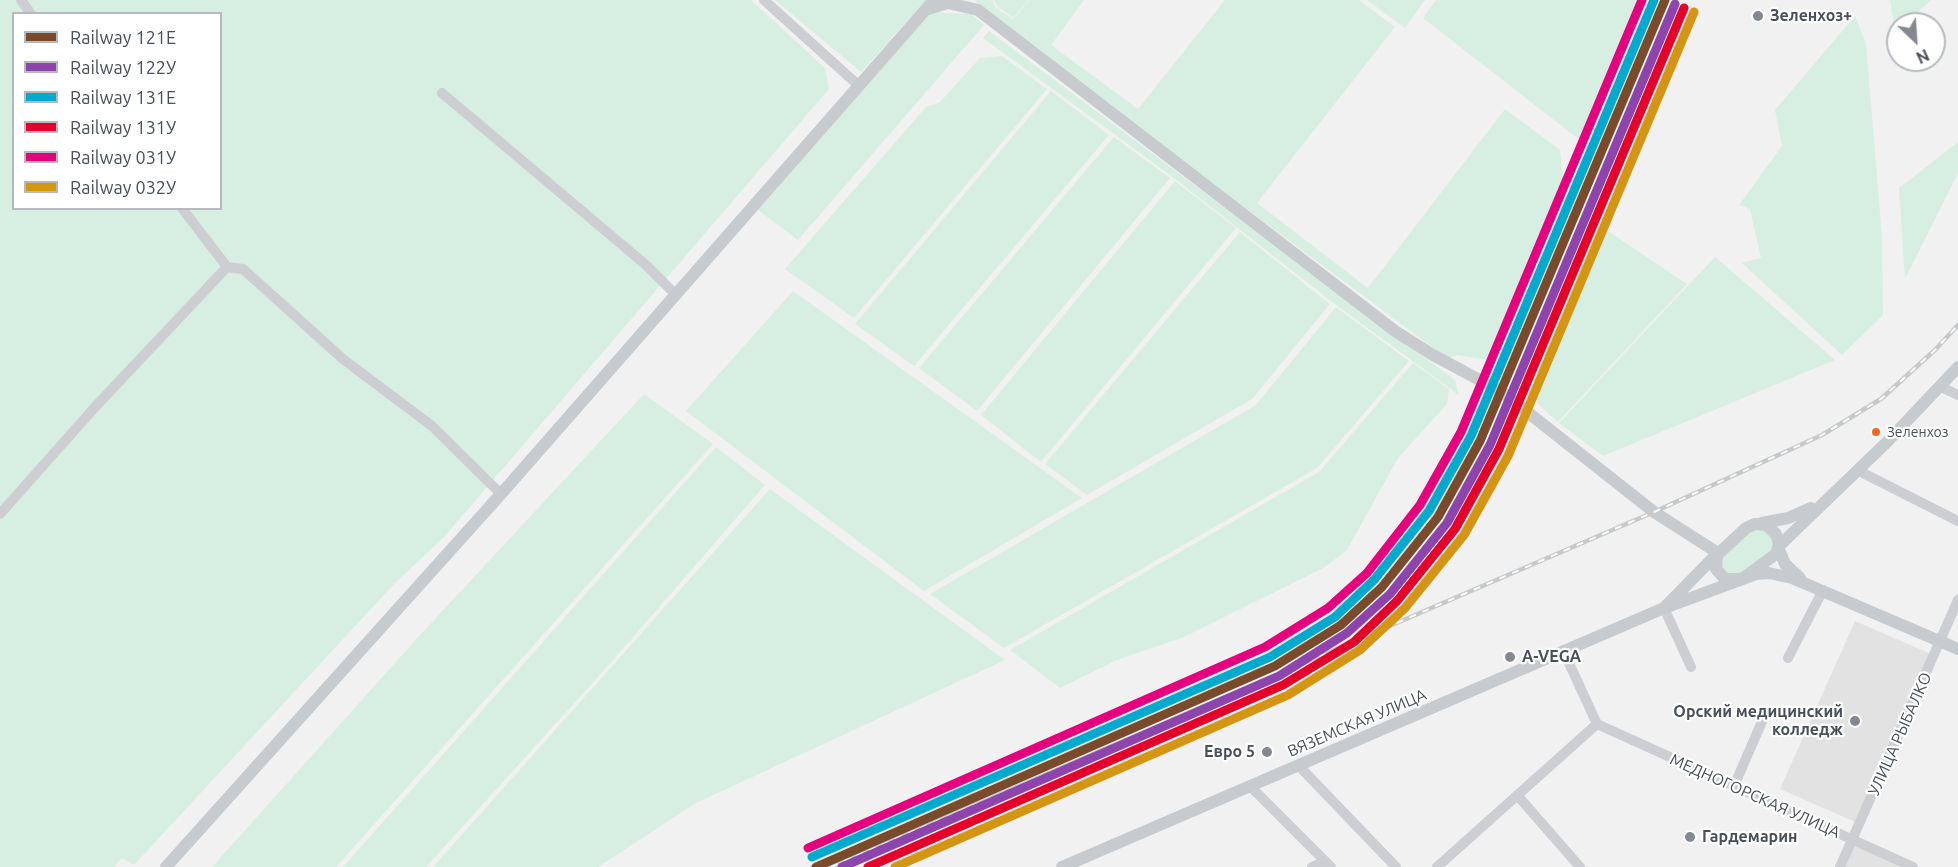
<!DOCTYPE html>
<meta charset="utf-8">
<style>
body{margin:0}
#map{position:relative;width:1958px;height:867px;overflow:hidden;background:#f1f1f1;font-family:Ubuntu,sans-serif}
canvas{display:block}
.legend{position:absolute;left:12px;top:12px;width:210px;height:198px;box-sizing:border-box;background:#fff;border:2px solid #b6b9bd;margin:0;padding:8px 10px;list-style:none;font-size:18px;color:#49505b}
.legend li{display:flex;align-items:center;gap:12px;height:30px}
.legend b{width:30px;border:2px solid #b6b9bd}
.north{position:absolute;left:1886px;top:12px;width:60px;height:60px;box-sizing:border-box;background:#fff;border:2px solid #b6b9bd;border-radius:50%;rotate:155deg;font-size:16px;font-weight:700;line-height:24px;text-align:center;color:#49505b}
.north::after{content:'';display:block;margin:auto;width:21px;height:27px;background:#848890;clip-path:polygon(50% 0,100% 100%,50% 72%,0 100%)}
</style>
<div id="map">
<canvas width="1958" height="867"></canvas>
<ul class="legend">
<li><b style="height:8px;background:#7a4b2a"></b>Railway 121Е</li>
<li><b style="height:8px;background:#8e44ad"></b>Railway 122У</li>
<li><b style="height:8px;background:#00a9ce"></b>Railway 131Е</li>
<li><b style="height:8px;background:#e4002b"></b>Railway 131У</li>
<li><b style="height:8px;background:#e5007d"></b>Railway 031У</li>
<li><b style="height:8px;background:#d49512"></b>Railway 032У</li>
</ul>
<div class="north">N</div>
</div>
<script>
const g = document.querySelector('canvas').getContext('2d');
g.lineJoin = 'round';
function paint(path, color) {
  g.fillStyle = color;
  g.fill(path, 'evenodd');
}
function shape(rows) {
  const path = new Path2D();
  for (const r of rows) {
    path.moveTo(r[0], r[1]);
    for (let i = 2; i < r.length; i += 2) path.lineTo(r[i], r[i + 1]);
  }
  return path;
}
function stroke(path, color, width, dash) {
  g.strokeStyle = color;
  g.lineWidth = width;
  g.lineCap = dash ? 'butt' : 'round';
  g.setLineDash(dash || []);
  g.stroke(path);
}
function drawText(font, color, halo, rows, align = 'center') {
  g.font = font + ' Ubuntu,sans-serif';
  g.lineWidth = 4.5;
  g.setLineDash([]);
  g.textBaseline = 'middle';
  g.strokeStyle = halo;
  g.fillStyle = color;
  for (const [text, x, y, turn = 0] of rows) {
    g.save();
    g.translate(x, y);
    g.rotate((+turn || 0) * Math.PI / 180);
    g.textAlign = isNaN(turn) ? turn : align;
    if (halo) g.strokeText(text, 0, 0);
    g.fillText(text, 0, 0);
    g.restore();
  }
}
paint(shape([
 [1855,621,1931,654,1855,822,1780,789],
 [1854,845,1902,867,1845,867]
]), '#e3e2e2');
paint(shape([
 [0,0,751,0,825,68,829,89,444,537,394,584,134,865,122,858,114,867,0,867],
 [14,14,220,14,220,208,14,208],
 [775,0,926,0,861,72],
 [975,0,992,0,996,8,1013,19,1030,0,1084,0,1051,45,1138,109,1225,0,1359,0,1395,27,1257,203,1368,288,1505,109,1560,150,1563,178,1489,360,1457,355,1447,358,1162,146,979,7],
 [994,0,1029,0,1013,18,997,6],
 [1367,0,1425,0,1405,28],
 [1436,0,1639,0,1581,141,1423,18],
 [1890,0,1931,0,1905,24,1898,24,1895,33],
 [929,12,971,14,984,25,798,240,758,210],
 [1855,16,1866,44,1882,238,1883,315,1842,355,1742,263,1761,258,1750,209,1739,205,1782,146,1775,110],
 [989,31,1455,380,1459,395,1332,302,1174,178,983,38],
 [1002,56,1047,89,854,318,785,269,926,107,939,103,980,58],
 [1051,91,1109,135,914,366,855,324],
 [1114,137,1170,178,977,411,919,368],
 [1958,142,1958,173,1905,279,1899,188],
 [1175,181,1236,228,1041,462,981,415],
 [1587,217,1687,284,1558,422,1537,403,1535,386,1544,351,1587,228],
 [1240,232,1330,304,1252,399,1087,495,1045,464],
 [1715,257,1835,360,1603,456,1559,423],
 [793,291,1082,498,924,591,686,411],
 [1336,307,1409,361,1317,468,1004,648,930,594,1256,405],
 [1413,363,1449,389,1447,404,1398,458,1347,550,1325,567,1184,637,1117,660,1060,688,1010,650,1319,472],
 [644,394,713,444,336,867,212,867,421,634],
 [716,447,765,485,615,658,426,867,343,867],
 [770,489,1005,660,696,803,598,867,433,867],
 [1753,529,1764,530,1770,534,1773,543,1769,554,1737,576,1723,572,1720,559]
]), '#d7eee3');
stroke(shape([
 [21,0,31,14],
 [764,0,858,85],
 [442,93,646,265,676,295],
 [182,208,227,267,243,269,343,359,432,426,501,494],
 [1941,387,1958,395],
 [1857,470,1958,521],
 [0,514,96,406,227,267],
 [1664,608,1691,667],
 [1563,650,1597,724],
 [1788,658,1823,590],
 [1597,724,1913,867],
 [1299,766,1396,867],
 [1734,786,1764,717],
 [1251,787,1331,867],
 [1517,795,1580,867],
 [1312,867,1325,861],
 [1437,867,1597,724],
 [1840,867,1958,600]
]), '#ccced1', 10);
stroke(shape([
 [928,9,948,3,978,10,1395,331,1433,355,1502,392,1654,512,1718,553,1664,608],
 [1762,523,1788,518,1811,508],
 [1755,524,1766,525,1776,534,1779,544,1776,554,1742,579,1725,579,1716,569,1717,555,1746,528,1755,524],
 [1800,578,1785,564,1778,547,1887,442,1958,367],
 [166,867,501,494,934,0],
 [1062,867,1664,608,1756,574,1769,573,1792,578,1958,649]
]), '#c8cbce', 12);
const rail = shape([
 [831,867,1654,512,1822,435,1881,399,1936,349,1958,325]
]);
stroke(rail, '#c6c8ca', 4.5);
stroke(rail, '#fff', 2, [7]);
stroke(shape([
 [816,867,1275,666,1341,625,1382,587,1438,517,1480,441,1665,0]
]), '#7a4b2a', 9);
stroke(shape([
 [842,867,1279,676,1347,633,1390,594,1447,523,1490,445,1675,4]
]), '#8e44ad', 9);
stroke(shape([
 [812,857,1270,657,1335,617,1374,580,1429,511,1471,436,1654,0]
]), '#00a9ce', 9);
stroke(shape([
 [868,867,1283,685,1354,642,1397,601,1455,529,1499,449,1684,8]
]), '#e4002b', 9);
stroke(shape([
 [808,848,1265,647,1328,608,1367,573,1420,505,1461,432,1642,0]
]), '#e5007d', 9);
stroke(shape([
 [895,867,1288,695,1360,650,1405,608,1464,535,1508,456,1694,12]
]), '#d49512', 9);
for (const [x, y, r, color] of [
 [1758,16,6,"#848890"],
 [1876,432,5,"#f26522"],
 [1510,657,6,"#848890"],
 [1855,721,6,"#848890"],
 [1267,752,6,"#848890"],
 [1690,837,6,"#848890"]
]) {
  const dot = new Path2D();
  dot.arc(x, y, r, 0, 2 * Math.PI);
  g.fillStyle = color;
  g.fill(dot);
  stroke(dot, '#fff', 2);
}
drawText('14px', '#49505b', '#fff', [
 ["Зеленхоз",1887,432]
], 'left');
drawText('bold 16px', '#49505b', '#fff', [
 ["Зеленхоз+",1770,16],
 ["A-VEGA",1522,657],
 ["Орский медицинский",1843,712,"right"],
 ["колледж",1843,730,"right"],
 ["Евро 5",1255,752,"right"],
 ["Гардемарин",1702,837]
], 'left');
drawText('16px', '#49505b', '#fff', [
 ["ВЯЗЕМСКАЯ УЛИЦА",1357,723,-23],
 ["УЛИЦА РЫБАЛКО",1900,734,-66],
 ["МЕДНОГОРСКАЯ УЛИЦА",1755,796,24]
]);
</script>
